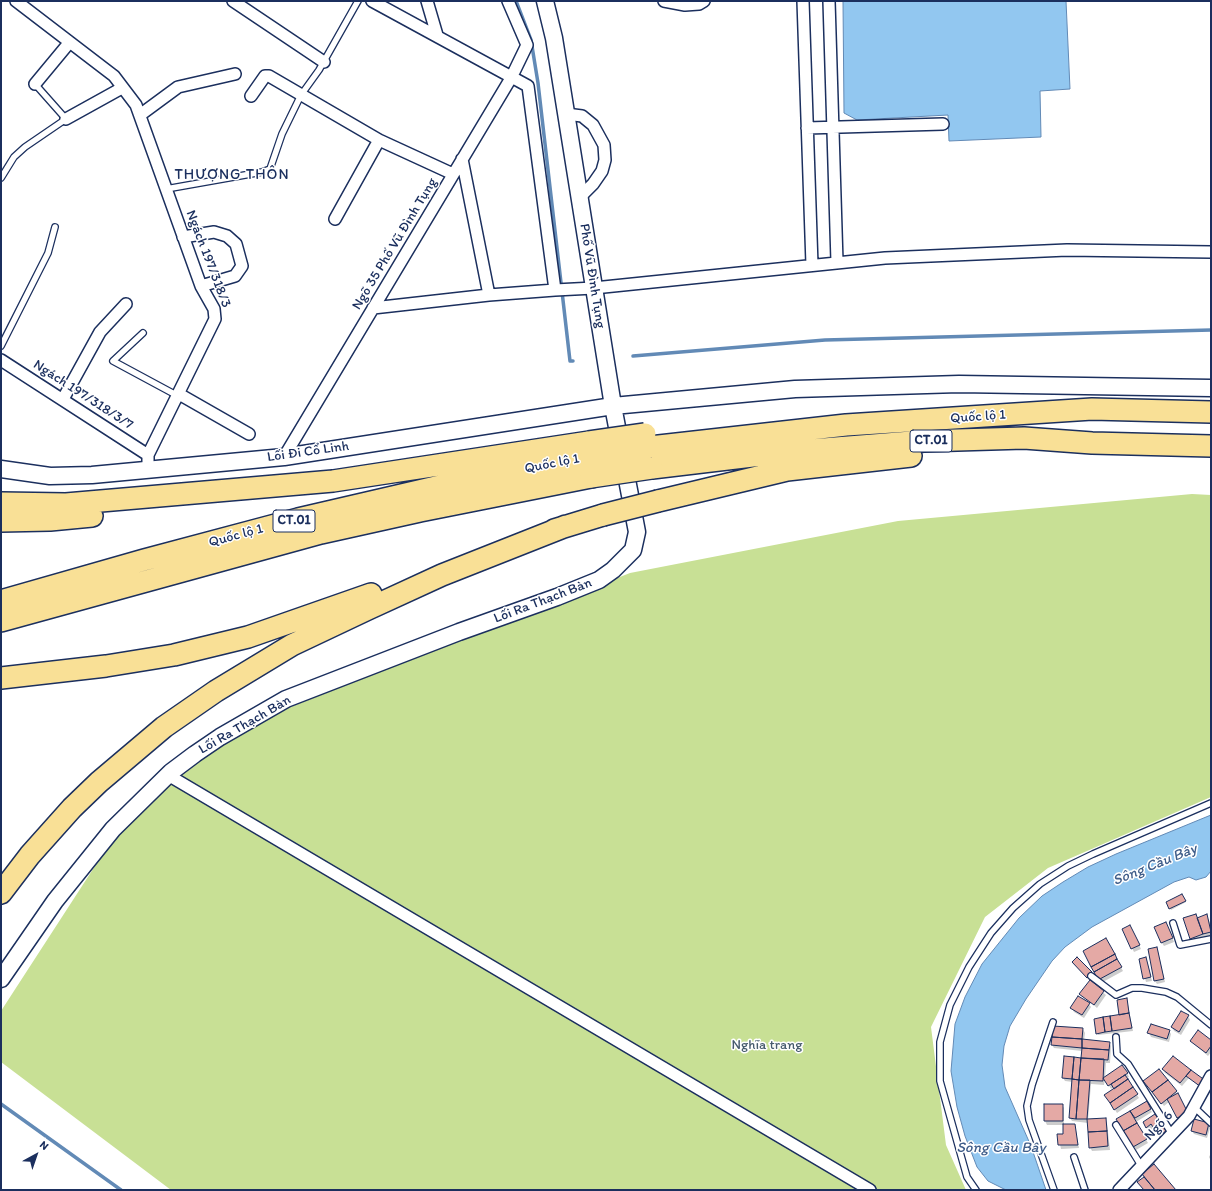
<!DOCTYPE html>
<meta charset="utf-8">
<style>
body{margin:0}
#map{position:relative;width:1212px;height:1191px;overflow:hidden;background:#fff;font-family:Itim,sans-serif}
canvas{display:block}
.frame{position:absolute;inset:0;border:2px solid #1b2f5e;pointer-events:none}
.north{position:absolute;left:16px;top:1135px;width:40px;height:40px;-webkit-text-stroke:3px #fff;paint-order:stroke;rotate:40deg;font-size:11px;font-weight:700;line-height:16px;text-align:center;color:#1b2f5e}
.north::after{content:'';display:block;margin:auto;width:14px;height:18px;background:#1b2f5e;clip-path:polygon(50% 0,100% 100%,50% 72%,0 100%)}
</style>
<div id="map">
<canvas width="1212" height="1191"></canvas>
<div class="frame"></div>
<div class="north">N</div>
</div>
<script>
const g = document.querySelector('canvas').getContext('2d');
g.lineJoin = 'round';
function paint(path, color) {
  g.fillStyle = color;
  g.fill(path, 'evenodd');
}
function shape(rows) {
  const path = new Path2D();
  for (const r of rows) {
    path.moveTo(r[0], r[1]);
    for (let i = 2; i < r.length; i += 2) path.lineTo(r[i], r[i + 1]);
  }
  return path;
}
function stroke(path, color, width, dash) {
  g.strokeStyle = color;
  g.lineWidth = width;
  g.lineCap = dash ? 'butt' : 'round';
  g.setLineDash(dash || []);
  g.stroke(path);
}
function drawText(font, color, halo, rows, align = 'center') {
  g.font = font + ' Itim,sans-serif';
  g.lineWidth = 3;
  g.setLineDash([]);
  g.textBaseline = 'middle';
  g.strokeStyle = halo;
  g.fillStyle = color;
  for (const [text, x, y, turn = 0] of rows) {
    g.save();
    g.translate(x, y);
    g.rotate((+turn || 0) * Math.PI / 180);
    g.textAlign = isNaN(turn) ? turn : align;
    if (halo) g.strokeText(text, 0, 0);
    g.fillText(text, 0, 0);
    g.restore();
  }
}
paint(shape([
 [1192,494,1211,495,1211,797,1048,868,985,917,931,1027,946,1145,966,1190,171,1190,1,1062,1,1011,119,829,210,747,288,708,630,573,898,521]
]), '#c8e095');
const water = shape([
 [843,1,1066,1,1070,89,1040,91,1041,137,949,141,948,115,857,120,844,113,843,1],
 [1211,815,1211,871,1206,877,1196,880,1189,877,1174,882,1092,927,1065,947,1052,961,1026,999,1010,1026,1004,1046,1002,1065,1005,1087,1031,1146,1046,1190,1006,1190,988,1181,977,1167,965,1136,957,1107,951,1071,955,1024,965,997,982,964,1019,918,1042,896,1063,882,1088,867,1116,854,1211,815]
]);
paint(water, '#92c7f0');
stroke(water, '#628ab6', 1);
paint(shape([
 [1182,895,1186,902,1171,910,1167,903],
 [1207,916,1211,925,1211,936,1193,942,1191,938,1198,919],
 [1168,927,1174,942,1164,946,1162,943],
 [1132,930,1141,949,1134,952,1132,948],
 [1106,940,1123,971,1101,983,1084,952],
 [1157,948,1165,982,1157,984,1155,981],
 [1146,958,1152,981,1146,982,1140,959],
 [1073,962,1091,973,1093,976,1089,980],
 [1090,981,1106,995,1097,1008,1081,994],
 [1127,999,1133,1031,1098,1035,1097,1033,1120,1015],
 [1088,1003,1091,1007,1084,1018,1074,1012,1072,1008],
 [1188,1016,1190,1020,1181,1035,1174,1031,1172,1027],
 [1083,1029,1085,1033,1084,1041,1109,1043,1111,1046,1110,1063,1106,1063,1105,1079,1127,1073,1129,1077,1126,1078,1139,1098,1117,1113,1108,1099,1115,1089,1114,1087,1111,1089,1105,1079,1104,1085,1091,1084,1088,1120,1105,1119,1107,1123,1110,1150,1092,1151,1090,1147,1088,1123,1072,1121,1070,1118,1073,1082,1065,1081,1063,1078,1082,1059,1082,1051,1054,1048,1052,1045],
 [1169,1031,1171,1034,1169,1042,1151,1037,1149,1033],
 [1191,1041,1211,1041,1211,1052,1208,1056],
 [1173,1057,1205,1082,1189,1078,1182,1086,1165,1073,1163,1069],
 [1159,1070,1176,1092,1189,1116,1180,1121,1169,1102,1164,1106,1147,1085],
 [1146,1103,1152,1112,1136,1122,1148,1143,1136,1150,1118,1120],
 [1045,1105,1062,1105,1064,1108,1064,1125,1075,1125,1079,1148,1061,1149,1058,1135,1064,1135,1064,1125,1047,1125,1045,1121],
 [1155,1116,1167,1135,1161,1139,1154,1127,1149,1131,1144,1123],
 [1208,1124,1210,1128,1207,1138,1194,1134,1192,1131],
 [1211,1153,1211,1161,1209,1157]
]), '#0003');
stroke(shape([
 [516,1,531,40,538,83,570,361,573,361],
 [633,356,825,340,1211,330],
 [1,1104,121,1190]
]), '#628ab6', 3.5);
const building = shape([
 [1182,894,1186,901,1169,909,1166,902,1182,894],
 [1196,914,1203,934,1190,939,1183,918,1196,914],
 [1207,914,1211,932,1203,934,1197,918,1207,914],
 [1166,922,1173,938,1161,943,1154,927,1166,922],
 [1130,925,1140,945,1131,949,1122,929,1130,925],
 [1106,938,1115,954,1091,967,1083,951,1106,938],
 [1157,947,1164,979,1154,981,1148,949,1157,947],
 [1115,954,1117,959,1094,972,1091,967,1115,954],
 [1077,957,1092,972,1087,978,1072,962,1077,957],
 [1146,957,1151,977,1143,979,1139,959,1146,957],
 [1117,959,1122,967,1098,980,1094,972,1117,959],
 [1090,980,1104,991,1094,1005,1079,994,1090,980],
 [1078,996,1090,1003,1082,1015,1070,1008,1078,996],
 [1127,998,1129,1013,1119,1015,1117,1000,1127,998],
 [1181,1011,1189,1015,1179,1032,1171,1027,1181,1011],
 [1129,1013,1132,1028,1112,1031,1110,1016,1129,1013],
 [1110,1016,1112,1031,1105,1032,1103,1017,1110,1016],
 [1103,1017,1105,1032,1096,1034,1094,1019,1103,1017],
 [1151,1024,1170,1030,1167,1039,1147,1033,1151,1024],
 [1053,1026,1083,1028,1082,1039,1052,1037,1053,1026],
 [1198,1030,1211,1040,1211,1046,1206,1053,1190,1041,1198,1030],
 [1052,1037,1082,1039,1082,1048,1051,1045,1052,1037],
 [1082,1039,1110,1042,1109,1050,1082,1048,1082,1039],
 [1082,1048,1109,1050,1108,1060,1081,1058,1082,1048],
 [1064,1056,1074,1057,1072,1079,1062,1078,1064,1056],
 [1173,1056,1191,1070,1180,1083,1162,1069,1173,1056],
 [1074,1057,1081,1058,1079,1080,1072,1079,1074,1057],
 [1081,1058,1104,1059,1103,1081,1079,1080,1081,1058],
 [1122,1065,1128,1073,1108,1086,1103,1078,1122,1065],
 [1159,1069,1168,1080,1152,1092,1143,1081,1159,1069],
 [1191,1070,1206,1081,1201,1087,1186,1076,1191,1070],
 [1125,1075,1128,1079,1114,1089,1111,1084,1125,1075],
 [1072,1079,1079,1080,1076,1119,1069,1118,1072,1079],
 [1128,1079,1133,1087,1110,1103,1104,1095,1128,1079],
 [1079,1080,1090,1080,1087,1119,1076,1119,1079,1080],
 [1168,1080,1177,1091,1161,1104,1152,1092,1168,1080],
 [1133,1087,1138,1094,1114,1110,1110,1103,1133,1087],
 [1178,1093,1188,1113,1177,1118,1167,1099,1178,1093],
 [1147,1101,1151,1109,1135,1118,1130,1111,1147,1101],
 [1044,1104,1063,1104,1063,1121,1044,1121,1044,1104],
 [1130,1111,1137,1123,1123,1131,1116,1119,1130,1111],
 [1155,1114,1166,1131,1159,1136,1151,1124,1146,1128,1143,1122,1155,1114],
 [1106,1118,1107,1131,1088,1132,1087,1119,1106,1118],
 [1194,1119,1209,1123,1206,1135,1191,1131,1194,1119],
 [1137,1123,1147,1139,1133,1147,1123,1131,1137,1123],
 [1063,1124,1075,1124,1078,1145,1058,1145,1057,1134,1063,1134,1063,1124],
 [1107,1131,1108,1146,1089,1148,1088,1132,1107,1131],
 [1154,1164,1176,1190,1155,1190,1142,1174,1154,1164],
 [1144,1177,1155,1190,1144,1190,1137,1182,1144,1177]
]);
paint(building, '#e4a9a5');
stroke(building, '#1b2f5e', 1);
const lane = shape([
 [1,178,14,157,25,147,66,119,35,84],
 [166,189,262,172,270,169,282,134,301,95,319,70,358,1],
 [143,333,113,361,178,396],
 [1,346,48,253,55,227],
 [1173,923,1180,945,1211,939],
 [1091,976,1116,995,1132,988,1142,988,1166,992,1177,997,1211,1025],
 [1053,1022,1032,1085,1027,1106,1029,1120,1054,1190],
 [1116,1037,1117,1054,1128,1064,1172,1134],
 [1194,1107,1211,1123],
 [1116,1125,1142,1167],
 [1074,1157,1085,1190],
 [976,1190,967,1177,940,1081,940,1042,950,1005,969,967,991,933,1013,908,1040,884,1068,866,1093,854,1211,803]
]);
const street = shape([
 [16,1,114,76,136,105,201,286,214,309,215,319,148,455,148,469],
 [233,1,324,62],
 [372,1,528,86,555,290,489,295,373,308],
 [427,1,437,35],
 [664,1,685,5,699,4,704,1],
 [803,1,812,265],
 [829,1,837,262],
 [35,84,69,43],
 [251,96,265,76,269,76,379,140,335,219],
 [566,114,582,116,593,125,604,145,605,160,602,171,593,184,580,197],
 [140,115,178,87,235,74],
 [66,119,122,88],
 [807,128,943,124],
 [379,140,453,174],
 [462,159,489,295],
 [183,237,214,232,227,236,236,244,242,266,235,276,201,286],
 [555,290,594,288,885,258,1067,250,1211,252],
 [1,360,148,455],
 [179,394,249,434],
 [63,399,100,332,126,304],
 [284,457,511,78,527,45,508,1],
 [168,775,870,1190],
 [1119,1190,1189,1116,1211,1076]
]);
const secondary = shape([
 [1,469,50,476,92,475,284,457,613,406,795,389,959,384,1211,388],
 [1,979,55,901,113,829,171,772,195,754,220,737,286,699,459,632,557,597,599,580,613,570,633,550,637,532,613,406,554,38,545,1]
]);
const highway = shape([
 [650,447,846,425,1092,409,1211,412],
 [652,468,786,452,924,441,1024,438,1092,443,1211,446],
 [658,501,787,470,911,456],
 [1,503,66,504,333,481,589,442],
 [1,521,50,520,92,516],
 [554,530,603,515],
 [1,601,144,560,298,519,449,484,591,457],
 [1,621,321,533,420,511,591,477],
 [1,678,106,666,174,655,248,637,371,594],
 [1,893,30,855,72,808,99,782,164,727,216,691,292,645,368,609,442,575,566,526]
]);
stroke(lane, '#1b2f5e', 8);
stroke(street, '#1b2f5e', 14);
stroke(secondary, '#1b2f5e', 19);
stroke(highway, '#1b2f5e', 24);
stroke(lane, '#fff', 5.5);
stroke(street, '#fff', 11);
stroke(secondary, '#fff', 16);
stroke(highway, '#f9e096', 21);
const highwayBridge = shape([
 [589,442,645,434],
 [591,457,650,447],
 [591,477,652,468],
 [603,515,658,501]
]);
stroke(highwayBridge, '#1b2f5e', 24, []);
stroke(highwayBridge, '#f9e096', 21);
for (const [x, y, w] of [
 [931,441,42],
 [294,521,42]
]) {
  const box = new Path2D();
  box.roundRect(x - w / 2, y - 11, w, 22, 3);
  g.fillStyle = '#fff';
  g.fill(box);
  stroke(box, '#1b2f5e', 1);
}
drawText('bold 13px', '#1b2f5e', null, [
 ["CT.01",931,441],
 ["CT.01",294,521]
]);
drawText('14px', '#1b2f5e', '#fff', [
 ["Ngõ 35 Phố Vũ Đình Tụng",395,244,-59],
 ["Ngách 197/318/3",208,259,69],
 ["Phố Vũ Đình Tụng",592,276,81],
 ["Ngách 197/318/3/7",83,395,33],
 ["Quốc lộ 1",978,417,-4],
 ["Lối Đi Cổ Linh",308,452,-8],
 ["Quốc lộ 1",552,464,-11],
 ["Quốc lộ 1",236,536,-15],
 ["Lối Ra Thạch Bàn",543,601,-21],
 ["Lối Ra Thạch Bàn",245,725,-30],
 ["Ngõ 6",1159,1126,-47]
]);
drawText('14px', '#465b6c', '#fff', [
 ["Nghĩa trang",767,1045]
]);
g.letterSpacing = '1px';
drawText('15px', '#1b2f5e', '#fff', [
 ["THƯỢNG THÔN",232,175]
]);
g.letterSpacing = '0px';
drawText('italic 15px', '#3f5d8a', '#fff', [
 ["Sông Cầu Bây",1155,865,-22],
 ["Sông Cầu Bây",1001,1148]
]);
</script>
